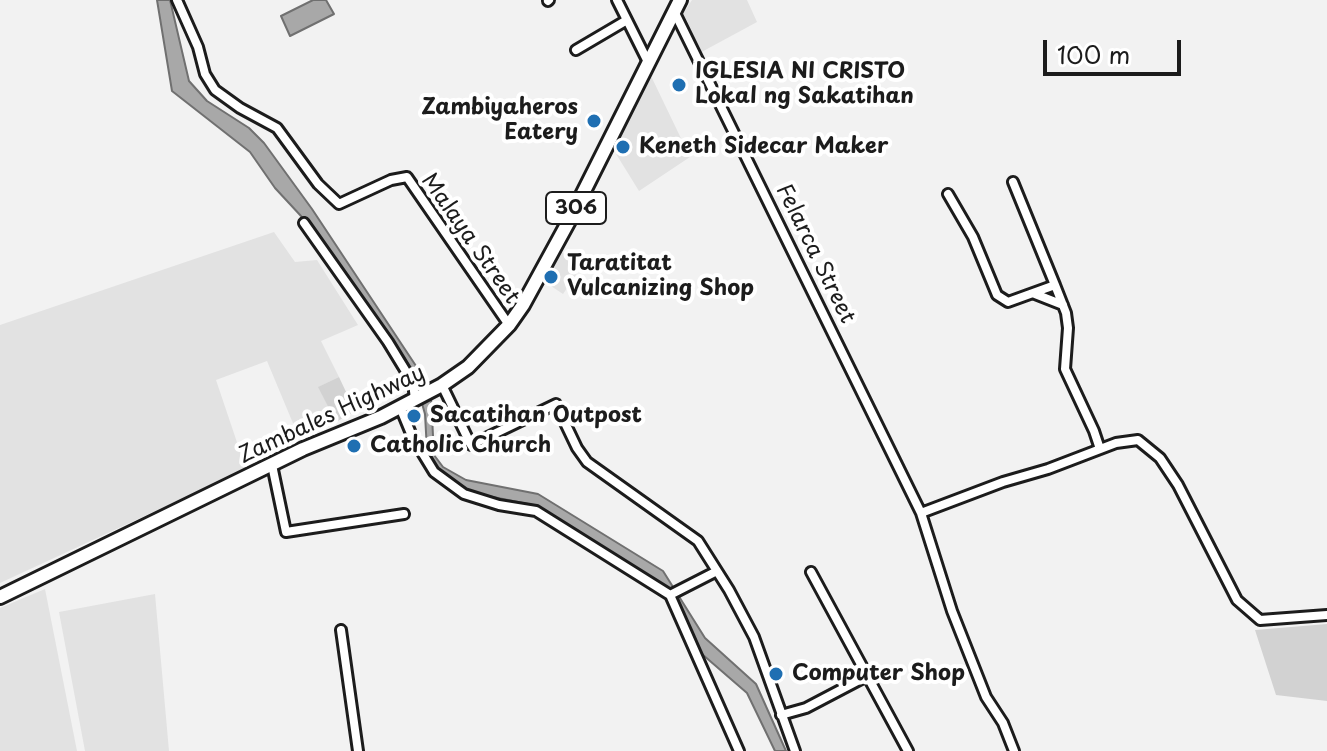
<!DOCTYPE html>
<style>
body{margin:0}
#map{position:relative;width:1327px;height:751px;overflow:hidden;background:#f2f2f2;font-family:"Playpen Sans",sans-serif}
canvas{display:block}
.scale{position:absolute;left:1043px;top:40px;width:138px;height:36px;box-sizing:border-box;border:4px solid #1c1c1c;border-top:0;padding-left:10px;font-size:24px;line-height:28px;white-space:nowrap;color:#1c1c1c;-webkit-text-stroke:6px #fff;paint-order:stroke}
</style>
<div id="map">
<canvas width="1327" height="751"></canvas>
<div class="scale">100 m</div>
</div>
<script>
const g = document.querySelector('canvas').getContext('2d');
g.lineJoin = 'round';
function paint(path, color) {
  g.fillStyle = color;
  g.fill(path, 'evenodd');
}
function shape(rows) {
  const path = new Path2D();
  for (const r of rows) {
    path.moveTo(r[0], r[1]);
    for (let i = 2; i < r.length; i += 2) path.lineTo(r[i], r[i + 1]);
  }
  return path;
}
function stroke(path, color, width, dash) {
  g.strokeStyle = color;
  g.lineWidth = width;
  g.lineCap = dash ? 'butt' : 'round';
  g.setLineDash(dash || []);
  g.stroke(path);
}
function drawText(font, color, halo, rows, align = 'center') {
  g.font = font + ' "Playpen Sans",sans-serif';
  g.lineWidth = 8;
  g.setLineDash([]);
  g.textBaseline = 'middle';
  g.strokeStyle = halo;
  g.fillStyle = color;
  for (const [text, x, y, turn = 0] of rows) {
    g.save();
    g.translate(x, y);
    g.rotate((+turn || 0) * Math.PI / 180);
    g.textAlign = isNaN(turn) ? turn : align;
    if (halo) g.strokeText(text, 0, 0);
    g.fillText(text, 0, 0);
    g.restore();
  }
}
paint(shape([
 [692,0,747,0,757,22,696,55,679,20],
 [651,76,690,157,639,191,613,149],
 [274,232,295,262,317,260,358,325,321,341,339,377,319,387,336,422,300,440,267,361,216,380,246,469,0,583,0,325],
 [559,250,582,266,563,294,542,280],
 [45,589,77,751,0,751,0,608],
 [155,594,169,751,85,751,59,612]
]), '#e2e2e2');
paint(shape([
 [339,377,355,411,336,422,318,387],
 [1327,624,1327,701,1276,695,1255,630]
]), '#d2d2d2');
const water = shape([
 [157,0,170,0,189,81,207,101,249,128,264,143,312,209,422,375,431,397,434,455,443,467,466,480,538,494,663,571,705,638,756,684,786,751,775,751,747,693,695,648,661,589,538,506,463,491,436,471,427,451,425,414,415,379,301,216,275,188,250,152,172,91,157,0],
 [313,0,326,0,334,14,290,36,281,16,313,0]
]);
paint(water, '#a8a8a8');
stroke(water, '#707070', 2);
const street = shape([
 [177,0,198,47,205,74,215,90,240,108,277,128,318,184,339,204,391,180,407,177,509,325],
 [617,0,648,62],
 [548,1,549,0],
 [674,11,921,513,952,611,986,697,1003,723,1014,751],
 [576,50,627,20],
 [1013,182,1055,285],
 [948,194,973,237,997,295,1008,302,1055,285,1066,313,1068,328,1065,369,1094,431,1100,449],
 [304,223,388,342,413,383,415,399],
 [1035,294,1063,305],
 [442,385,471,445,556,404,577,448,587,462,698,541,729,590,754,637,795,751],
 [400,407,412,436,434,472,464,494,499,505,536,511,670,595,739,751],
 [272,465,286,532,404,514],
 [921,513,1003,482,1048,469,1116,443,1138,440,1160,458,1178,485,1237,600,1260,620,1327,615],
 [811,572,908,751],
 [670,595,717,571],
 [341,630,358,751],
 [781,715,806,708,867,676]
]);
const primary = shape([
 [0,597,303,449,381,417,442,385,468,367,509,325,523,305,570,219,680,0]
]);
stroke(street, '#1c1c1c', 14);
stroke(primary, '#1c1c1c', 18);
stroke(street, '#fff', 8);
stroke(primary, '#fff', 12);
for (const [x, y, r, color] of [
 [679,85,8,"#1f6fb2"],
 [594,121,8,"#1f6fb2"],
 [623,147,8,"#1f6fb2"],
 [551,277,8,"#1f6fb2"],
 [414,416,8,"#1f6fb2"],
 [354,446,8,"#1f6fb2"],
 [776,674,8,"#1f6fb2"]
]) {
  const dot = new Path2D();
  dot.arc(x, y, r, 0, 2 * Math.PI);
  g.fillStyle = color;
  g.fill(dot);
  stroke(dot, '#fff', 3);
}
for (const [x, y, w] of [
 [576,208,60]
]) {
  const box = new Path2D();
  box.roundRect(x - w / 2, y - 16, w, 32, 6);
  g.fillStyle = '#fff';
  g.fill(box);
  stroke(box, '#1c1c1c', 2);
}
drawText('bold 20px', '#1c1c1c', null, [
 ["306",576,208]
]);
drawText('bold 22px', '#1c1c1c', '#fff', [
 ["IGLESIA NI CRISTO",695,72],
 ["Lokal ng Sakatihan",695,97],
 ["Zambiyaheros",578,108,"right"],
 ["Eatery",578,133,"right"],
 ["Keneth Sidecar Maker",639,147],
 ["Taratitat",567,264],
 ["Vulcanizing Shop",567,289],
 ["Sacatihan Outpost",430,416],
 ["Catholic Church",370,446],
 ["Computer Shop",792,674]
], 'left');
drawText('22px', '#1c1c1c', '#fff', [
 ["Malaya Street",470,239,55],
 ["Felarca Street",815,254,64],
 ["Zambales Highway",332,415,-25]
]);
</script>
